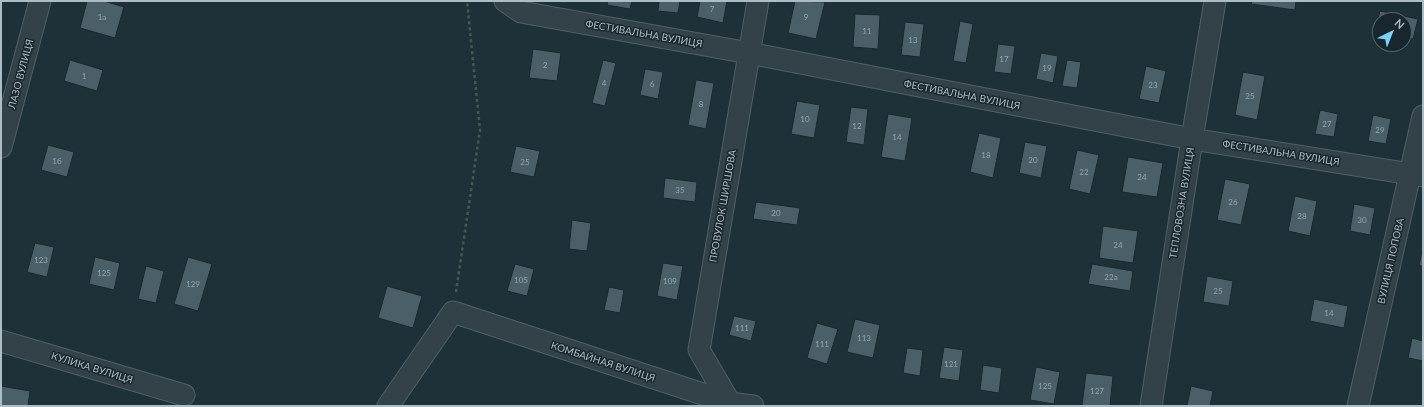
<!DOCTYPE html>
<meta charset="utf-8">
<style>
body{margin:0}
#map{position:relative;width:1424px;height:407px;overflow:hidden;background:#1f3138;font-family:Lato,sans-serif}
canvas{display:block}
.frame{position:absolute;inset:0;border:2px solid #adbdc5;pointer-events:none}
.north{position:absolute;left:1372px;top:12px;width:40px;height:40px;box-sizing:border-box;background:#18272d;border:1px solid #54636a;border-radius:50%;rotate:43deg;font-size:11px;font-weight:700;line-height:16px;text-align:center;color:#adbdc5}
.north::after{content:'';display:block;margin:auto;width:14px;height:18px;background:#7bd3fc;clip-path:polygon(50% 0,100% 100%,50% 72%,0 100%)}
</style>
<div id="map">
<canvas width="1424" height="407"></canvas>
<div class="frame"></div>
<div class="north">N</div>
</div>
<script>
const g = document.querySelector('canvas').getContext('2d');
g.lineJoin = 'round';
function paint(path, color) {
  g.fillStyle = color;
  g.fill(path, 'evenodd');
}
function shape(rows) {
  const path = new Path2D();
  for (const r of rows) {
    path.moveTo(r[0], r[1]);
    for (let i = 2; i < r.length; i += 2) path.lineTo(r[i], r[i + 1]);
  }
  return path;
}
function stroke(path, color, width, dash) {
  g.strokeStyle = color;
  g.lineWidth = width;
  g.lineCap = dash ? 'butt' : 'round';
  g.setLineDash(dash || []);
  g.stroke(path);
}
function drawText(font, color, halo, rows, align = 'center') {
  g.font = font + ' Lato,sans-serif';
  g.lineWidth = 3;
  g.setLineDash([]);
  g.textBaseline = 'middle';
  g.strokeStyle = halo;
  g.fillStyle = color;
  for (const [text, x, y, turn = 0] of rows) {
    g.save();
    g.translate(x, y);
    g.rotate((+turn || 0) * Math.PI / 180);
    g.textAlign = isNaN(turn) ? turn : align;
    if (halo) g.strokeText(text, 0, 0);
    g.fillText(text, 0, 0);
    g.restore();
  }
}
const building = shape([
 [87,1,104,1,124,7,115,38,80,28,87,1],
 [608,1,632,1,630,9,607,5,608,1],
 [659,1,680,1,678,13,658,11,659,1],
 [700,1,727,1,723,23,697,17,700,1],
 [795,1,825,2,816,39,788,33,795,1],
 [1252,1,1296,1,1295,10,1251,4,1252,1],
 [1380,11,1418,19,1413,39,1404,37,1404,20,1380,20,1380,32,1375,31,1380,11],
 [855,14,880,15,878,49,853,47,855,14],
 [960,21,973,24,966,63,953,61,960,21],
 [905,22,924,24,920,57,901,55,905,22],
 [998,44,1015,46,1011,74,994,72,998,44],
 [533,49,561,53,557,81,529,78,533,49],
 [1041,53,1058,56,1053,83,1036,79,1041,53],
 [70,60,103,70,97,91,64,81,70,60],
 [603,60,616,63,605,106,592,103,603,60],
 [1067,60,1081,62,1077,88,1062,86,1067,60],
 [1146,66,1166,71,1159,103,1139,99,1146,66],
 [645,69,663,72,658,99,640,95,645,69],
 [1243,72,1265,76,1257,120,1235,115,1243,72],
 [696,80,714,83,706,129,688,125,696,80],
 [797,101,820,105,814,138,791,134,797,101],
 [851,107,868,109,864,145,846,142,851,107],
 [1320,110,1338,114,1334,137,1315,134,1320,110],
 [888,114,912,118,905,161,881,157,888,114],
 [1373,115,1391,119,1386,144,1368,141,1373,115],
 [979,133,1001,138,993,178,970,172,979,133],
 [1025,142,1047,146,1041,178,1019,173,1025,142],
 [48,145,74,152,67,177,41,170,48,145],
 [516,146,540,151,534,177,510,172,516,146],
 [1077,150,1099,155,1090,194,1069,189,1077,150],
 [1128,157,1163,163,1157,197,1122,192,1128,157],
 [665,178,697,182,695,202,663,198,665,178],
 [1225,179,1250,184,1241,225,1217,220,1225,179],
 [1295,196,1317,201,1310,236,1288,231,1295,196],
 [756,202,800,208,797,225,753,219,756,202],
 [1354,204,1375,208,1370,235,1350,231,1354,204],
 [572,220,591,223,587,251,569,249,572,220],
 [1103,226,1138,231,1133,263,1099,258,1103,226],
 [35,243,54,247,47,277,27,272,35,243],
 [1423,247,1423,267,1419,265,1423,247],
 [95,257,120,263,114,290,89,284,95,257],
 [188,257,212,264,198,311,174,304,188,257],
 [663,263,683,266,677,300,657,296,663,263],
 [515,264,534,269,527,296,507,291,515,264],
 [1092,264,1133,271,1130,291,1088,284,1092,264],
 [146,266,164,271,156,303,138,299,146,266],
 [1207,276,1233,281,1229,306,1203,302,1207,276],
 [387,286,422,296,413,328,378,318,387,286],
 [609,287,624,290,620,313,604,310,609,287],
 [1314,299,1348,306,1344,328,1310,321,1314,299],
 [734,316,756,321,751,341,729,335,734,316],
 [855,319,880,325,873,358,847,352,855,319],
 [817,323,838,329,827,364,807,358,817,323],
 [1412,338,1423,341,1423,361,1408,358,1412,338],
 [944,347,963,350,959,381,939,378,944,347],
 [907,348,923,350,920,376,903,373,907,348],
 [983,365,1002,368,999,393,980,390,983,365],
 [1036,367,1060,372,1054,404,1030,400,1036,367],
 [1086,373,1113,376,1110,406,1082,406,1086,373],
 [1,386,30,391,28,406,1,406,1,386],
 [1191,386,1213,391,1210,406,1187,406,1191,386]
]);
paint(building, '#4a5f67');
stroke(building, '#1a292f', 1);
const minor = shape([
 [505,1,521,12,749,53,1192,139,1423,176],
 [1,147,40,1],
 [1,341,184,395],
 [388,406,453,312,730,403,753,406],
 [729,406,730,403,699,350,758,1],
 [1151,406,1192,139,1215,1],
 [1358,406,1423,116]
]);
stroke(minor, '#506066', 23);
stroke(shape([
 [456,292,480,130,467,1]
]), '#425a56', 2.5, [3, 3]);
stroke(minor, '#334248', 21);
drawText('8px', '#94a6ae', null, [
 ["7",712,9],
 ["1а",102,17],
 ["9",806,17],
 ["11",867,31],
 ["13",913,40],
 ["17",1004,59],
 ["2",545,65],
 ["19",1047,68],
 ["1",84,76],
 ["4",604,83],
 ["6",652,84],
 ["23",1153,85],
 ["25",1250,96],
 ["8",701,104],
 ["10",805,119],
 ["27",1327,124],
 ["12",857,126],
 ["29",1380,130],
 ["14",897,137],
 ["18",986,155],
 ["20",1033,160],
 ["1б",57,161],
 ["25",525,162],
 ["22",1084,172],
 ["24",1142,177],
 ["35",680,190],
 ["26",1233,202],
 ["20",776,213],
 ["28",1302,216],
 ["30",1362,220],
 ["24",1118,245],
 ["123",41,260],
 ["125",104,273],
 ["22а",1111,277],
 ["105",521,280],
 ["109",670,281],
 ["129",193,284],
 ["25",1218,291],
 ["14",1329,313],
 ["111",742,328],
 ["113",864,338],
 ["111",822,344],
 ["121",951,364],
 ["125",1045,386],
 ["127",1097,391]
]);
drawText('10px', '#adbdc5', '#18272d', [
 ["ФЕСТИВАЛЬНА ВУЛИЦЯ",644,34,10],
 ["ЛАЗО ВУЛИЦЯ",21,74,-75],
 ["ФЕСТИВАЛЬНА ВУЛИЦЯ",962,95,11],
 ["ФЕСТИВАЛЬНА ВУЛИЦЯ",1281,153,9],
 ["ТЕПЛОВОЗНА ВУЛИЦЯ",1182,203,-81],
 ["ПРОВУЛОК ШИРШОВА",723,206,-80],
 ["ВУЛИЦЯ ПОПОВА",1391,261,-77],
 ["КОМБАЙНАЯ ВУЛИЦЯ",603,362,18],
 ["КУЛИКА ВУЛИЦЯ",92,368,17]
]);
</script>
